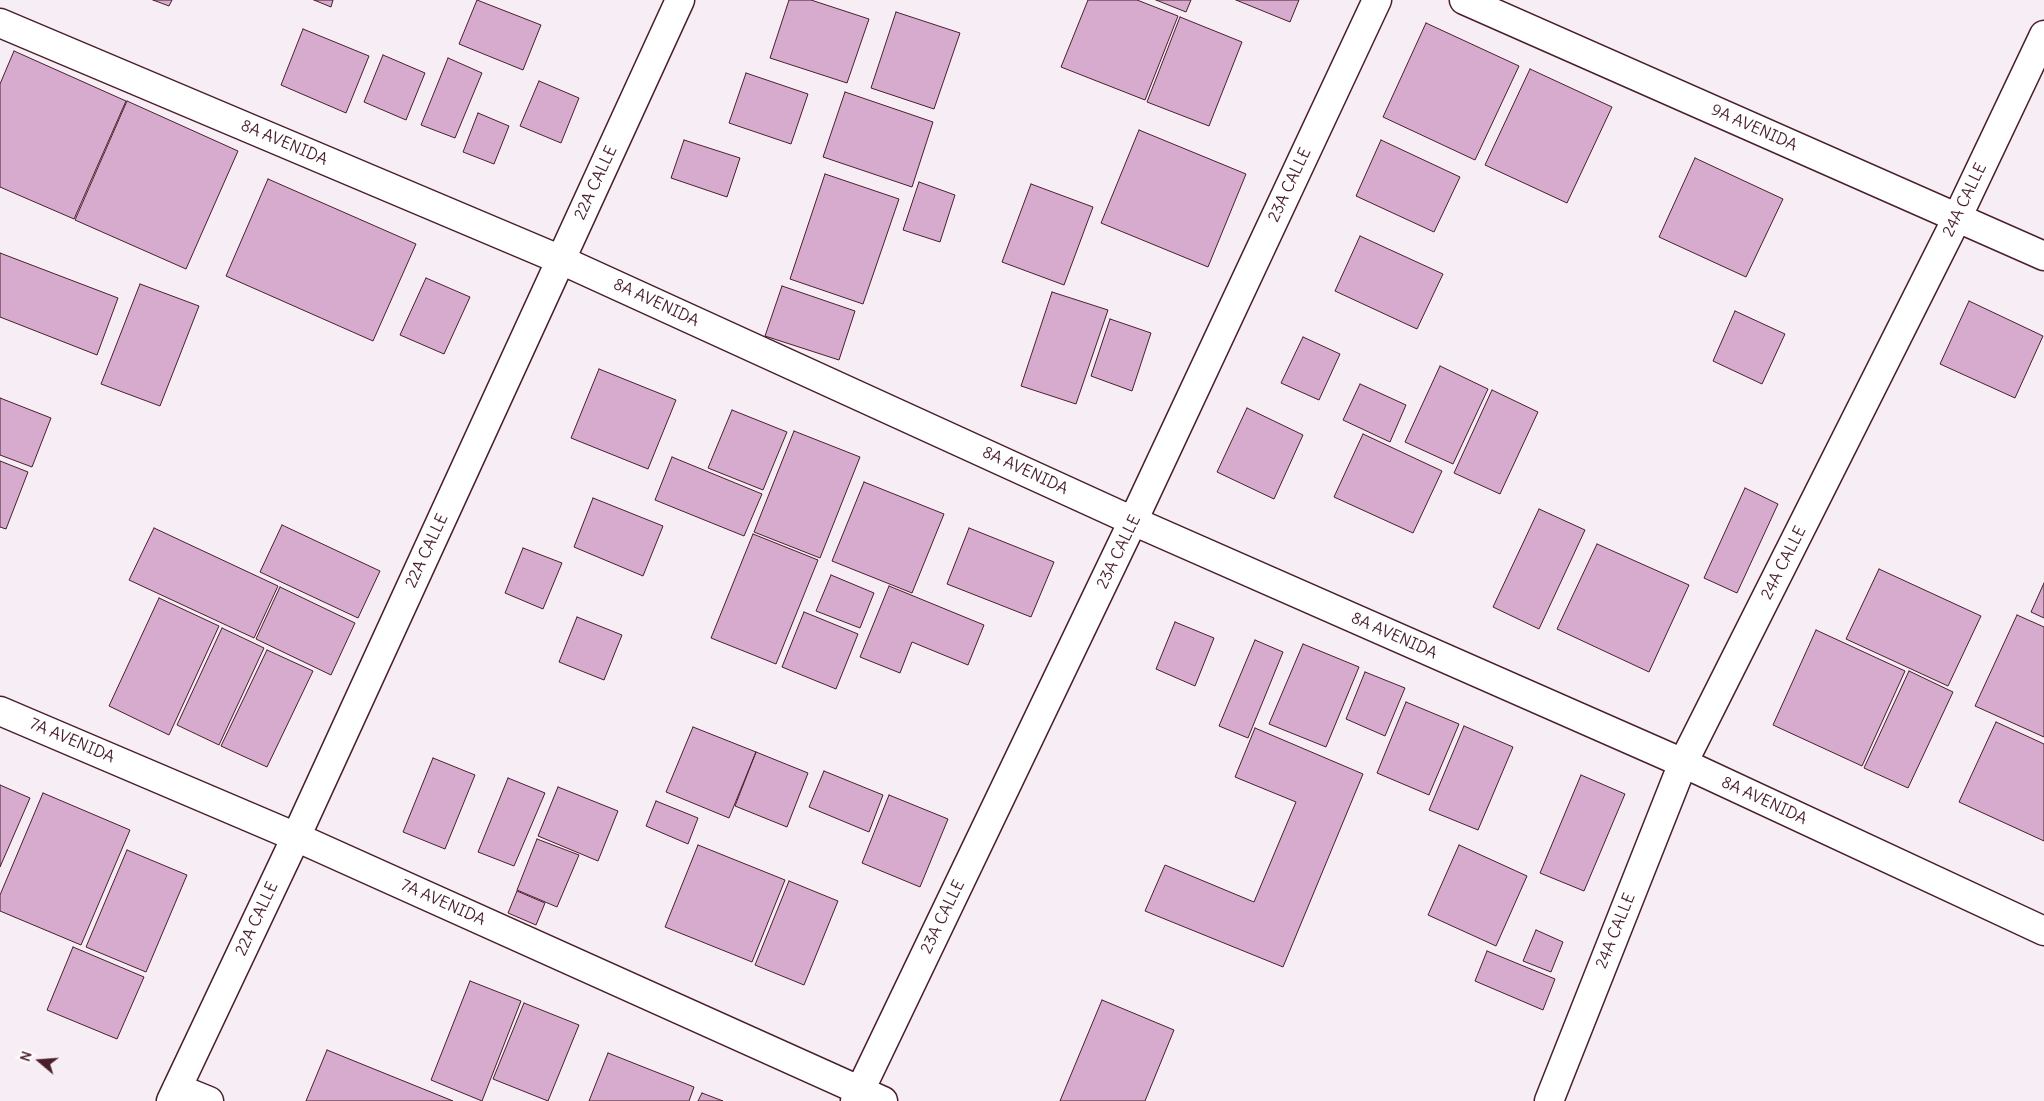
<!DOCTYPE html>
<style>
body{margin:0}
#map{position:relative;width:2044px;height:1101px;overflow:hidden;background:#f7eef5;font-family:Delius,sans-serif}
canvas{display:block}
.north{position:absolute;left:15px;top:1036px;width:50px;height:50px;-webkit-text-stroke:4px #fff;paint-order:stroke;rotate:288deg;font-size:14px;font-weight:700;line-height:20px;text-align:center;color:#4a1f2b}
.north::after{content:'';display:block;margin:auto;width:18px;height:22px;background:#4a1f2b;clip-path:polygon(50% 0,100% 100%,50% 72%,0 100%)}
</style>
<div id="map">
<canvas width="2044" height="1101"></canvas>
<div class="north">N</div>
</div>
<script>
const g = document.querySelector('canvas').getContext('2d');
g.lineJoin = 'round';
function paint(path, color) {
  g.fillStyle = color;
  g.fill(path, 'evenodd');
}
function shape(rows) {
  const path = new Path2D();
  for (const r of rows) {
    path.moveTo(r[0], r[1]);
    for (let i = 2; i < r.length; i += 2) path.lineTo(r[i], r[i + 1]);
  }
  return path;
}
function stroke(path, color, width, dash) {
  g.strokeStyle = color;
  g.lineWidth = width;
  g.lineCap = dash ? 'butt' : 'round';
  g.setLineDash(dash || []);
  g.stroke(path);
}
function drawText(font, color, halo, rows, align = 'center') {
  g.font = font + ' Delius,sans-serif';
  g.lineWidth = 4;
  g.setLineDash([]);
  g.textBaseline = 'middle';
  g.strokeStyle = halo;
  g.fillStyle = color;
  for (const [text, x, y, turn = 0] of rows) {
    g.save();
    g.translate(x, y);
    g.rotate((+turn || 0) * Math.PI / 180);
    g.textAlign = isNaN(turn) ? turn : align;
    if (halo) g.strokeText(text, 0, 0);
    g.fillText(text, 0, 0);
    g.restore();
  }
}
const building = shape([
 [153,0,172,0,169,6,153,0],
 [314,0,333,0,331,7,314,0],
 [477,0,541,25,523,70,459,44,477,0],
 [789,0,811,0,869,19,847,83,770,58,789,0],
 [1088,0,1137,0,1178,16,1145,100,1061,67,1088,0],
 [1156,0,1191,0,1186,12,1156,0],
 [1236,0,1299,0,1290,22,1236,0],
 [896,12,960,33,934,109,871,88,896,12],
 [1180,17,1242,42,1209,126,1147,102,1180,17],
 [1426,23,1519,66,1475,160,1383,117,1426,23],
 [303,29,369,56,346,113,281,85,303,29],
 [14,51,126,101,74,219,0,187,0,84,14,51],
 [383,55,425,73,406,120,364,102,383,55],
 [448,58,482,73,455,138,421,125,448,58],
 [1530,69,1612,107,1567,203,1485,165,1530,69],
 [746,73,808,94,791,144,729,123,746,73],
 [539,81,579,98,561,143,520,126,539,81],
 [845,92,933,122,912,187,823,157,845,92],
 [127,101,238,151,186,269,75,220,127,101],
 [478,113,509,126,494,164,463,152,478,113],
 [1139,130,1246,174,1208,267,1101,223,1139,130],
 [684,140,740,158,727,197,671,178,684,140],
 [1381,140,1460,177,1434,232,1356,196,1381,140],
 [1695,158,1783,199,1746,277,1659,237,1695,158],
 [825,174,899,199,863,304,790,279,825,174],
 [268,179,416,244,373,341,226,276,268,179],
 [919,182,955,195,940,242,903,230,919,182],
 [1031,184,1093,207,1064,285,1002,262,1031,184],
 [1360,236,1443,274,1417,329,1335,291,1360,236],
 [0,253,118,298,97,355,0,317,0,253],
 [426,278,470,297,444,354,400,335,426,278],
 [140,284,199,306,160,406,101,384,140,284],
 [782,286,855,311,839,360,765,336,782,286],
 [1052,292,1108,310,1076,404,1021,386,1052,292],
 [1969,301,2043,336,2015,398,1940,364,1969,301],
 [1735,311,1785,334,1762,384,1713,361,1735,311],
 [1110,319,1151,333,1132,391,1091,376,1110,319],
 [1303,337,1340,354,1319,400,1281,383,1303,337],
 [1440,366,1488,389,1453,464,1405,442,1440,366],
 [599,369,676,400,648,469,571,438,599,369],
 [1360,384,1406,405,1390,442,1343,420,1360,384],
 [1492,390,1538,412,1500,494,1454,473,1492,390],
 [0,398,51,418,32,467,0,455,0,398],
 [1247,408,1303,435,1274,499,1217,472,1247,408],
 [732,410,787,432,763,490,708,468,732,410],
 [794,431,860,457,820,558,754,532,794,431],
 [1363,434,1442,471,1413,533,1334,497,1363,434],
 [672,457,762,494,744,536,655,500,672,457],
 [0,461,28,472,6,529,0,527,0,461],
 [864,482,944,514,912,593,832,561,864,482],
 [1745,488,1778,504,1737,593,1704,578,1745,488],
 [593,498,663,526,643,576,574,547,593,498],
 [1539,509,1585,530,1539,629,1493,607,1539,509],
 [282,525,380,571,358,618,260,572,282,525],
 [154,528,278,586,254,638,129,580,154,528],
 [969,528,1054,562,1031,617,947,584,969,528],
 [753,534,818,560,776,664,711,638,753,534],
 [1597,544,1689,585,1649,672,1557,629,1597,544],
 [523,548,562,563,543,609,505,593,523,548],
 [1879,569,1981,616,1948,686,1846,639,1879,569],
 [831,575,874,593,860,628,816,611,831,575],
 [2044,583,2044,618,2031,612,2044,583],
 [889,586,984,625,968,665,912,642,900,673,860,657,889,586],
 [280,587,355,623,331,675,256,639,280,587],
 [159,598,219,626,169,735,109,706,159,598],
 [804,612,858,634,836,689,782,667,804,612],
 [2017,615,2044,627,2044,737,1975,706,2017,615],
 [577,617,622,635,604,680,559,662,577,617],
 [1175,622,1214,638,1195,686,1156,669,1175,622],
 [222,628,264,648,219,745,177,725,222,628],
 [1816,630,1905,671,1862,766,1773,725,1816,630],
 [1255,640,1283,652,1248,738,1219,726,1255,640],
 [1303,644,1359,667,1326,747,1269,724,1303,644],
 [267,650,313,671,267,767,221,746,267,650],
 [1909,671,1953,692,1908,788,1864,768,1909,671],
 [1365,672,1405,688,1385,736,1346,719,1365,672],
 [1406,702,1459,724,1429,795,1377,773,1406,702],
 [1996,722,2044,744,2044,841,1959,802,1996,722],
 [1464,726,1513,747,1478,830,1429,810,1464,726],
 [693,727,756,752,729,818,666,792,693,727],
 [1255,728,1363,774,1283,967,1145,911,1165,865,1254,902,1296,802,1235,777,1255,728],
 [756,752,808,773,787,827,735,806,756,752],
 [433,758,475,775,445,849,403,832,433,758],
 [824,771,883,795,869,832,809,807,824,771],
 [1581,775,1625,794,1584,891,1540,873,1581,775],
 [508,778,545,793,514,866,478,852,508,778],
 [0,785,30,798,0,867,0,785],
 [558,787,618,811,598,861,538,836,558,787],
 [43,793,130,830,81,945,0,911,0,895,43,793],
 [889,795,948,819,920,887,862,863,889,795],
 [656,801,698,818,688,844,646,826,656,801],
 [537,839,579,855,557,907,517,890,537,839],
 [698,845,785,880,752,962,665,927,698,845],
 [1459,845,1527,876,1496,946,1428,915,1459,845],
 [127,850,187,875,146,972,86,947,127,850],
 [789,881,838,901,804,985,755,965,789,881],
 [517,891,545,903,536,925,508,913,517,891],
 [1536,930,1563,942,1551,972,1523,961,1536,930],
 [73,947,144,977,117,1039,47,1010,73,947],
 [1487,951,1555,979,1543,1010,1475,981,1487,951],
 [470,981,521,1001,482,1101,431,1080,470,981],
 [1102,1000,1174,1030,1145,1101,1060,1101,1102,1000],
 [524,1003,579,1025,548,1101,493,1079,524,1003],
 [327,1050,453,1101,306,1101,327,1050],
 [608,1053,694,1087,689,1101,589,1101,608,1053],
 [702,1093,723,1101,698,1101,702,1093]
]);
paint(building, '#d7abce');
stroke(building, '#4a1f2b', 1);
const street = shape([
 [1464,0,2044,256],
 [0,23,561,260,1133,521,1683,763,2044,931],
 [0,711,296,837,883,1101],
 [177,1088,209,1101],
 [171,1101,296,837,680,0],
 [855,1101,1133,521,1377,0],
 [1549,1101,1683,763,1957,218,2044,35]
]);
stroke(street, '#4a1f2b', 31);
stroke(street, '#fff', 28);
drawText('16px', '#4a1f2b', '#fff', [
 ["9A AVENIDA",1754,128,24],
 ["8A AVENIDA",284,143,23],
 ["22A CALLE",596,183,-65],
 ["23A CALLE",1290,185,-65],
 ["24A CALLE",1965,200,-64],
 ["8A AVENIDA",656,303,25],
 ["8A AVENIDA",1025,471,25],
 ["22A CALLE",427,551,-65],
 ["23A CALLE",1119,552,-64],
 ["24A CALLE",1784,563,-63],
 ["8A AVENIDA",1394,636,24],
 ["7A AVENIDA",72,741,23],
 ["8A AVENIDA",1764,801,25],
 ["7A AVENIDA",443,903,24],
 ["23A CALLE",943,917,-64],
 ["22A CALLE",257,919,-65],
 ["24A CALLE",1616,931,-68]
]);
</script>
